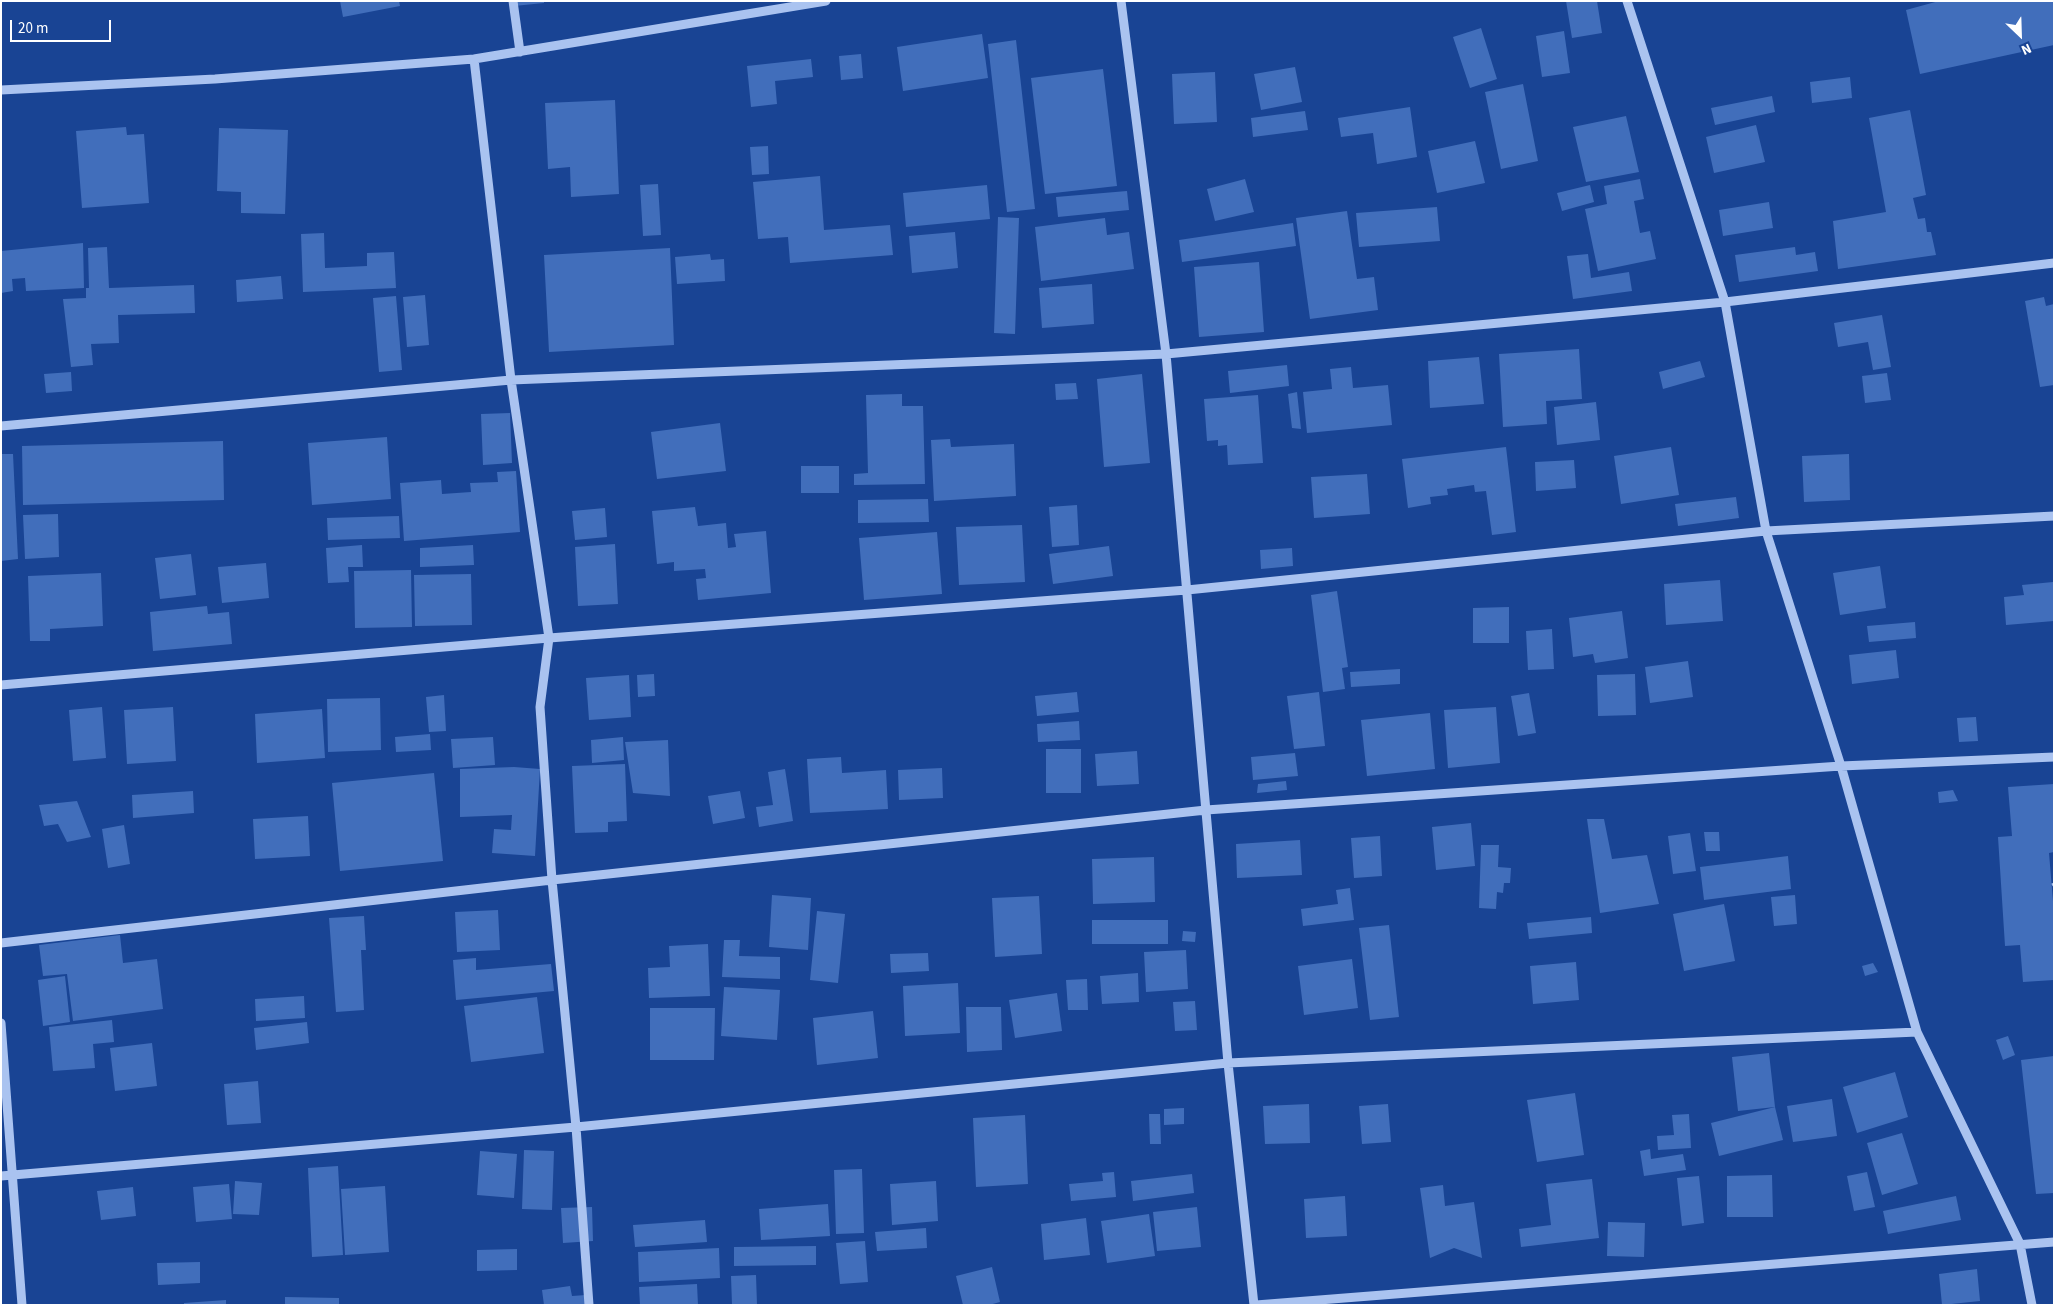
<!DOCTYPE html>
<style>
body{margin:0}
#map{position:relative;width:2055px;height:1306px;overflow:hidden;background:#194494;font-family:"Source Sans 3",sans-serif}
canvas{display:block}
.frame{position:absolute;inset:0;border:2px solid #fff;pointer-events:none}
.north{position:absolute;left:1995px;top:10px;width:50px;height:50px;-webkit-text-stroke:4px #194494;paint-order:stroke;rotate:156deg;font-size:14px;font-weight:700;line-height:20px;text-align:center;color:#fff}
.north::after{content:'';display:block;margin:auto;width:18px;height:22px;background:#fff;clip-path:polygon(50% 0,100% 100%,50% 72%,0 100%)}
.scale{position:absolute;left:10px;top:20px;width:101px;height:22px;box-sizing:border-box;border:2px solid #fff;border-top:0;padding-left:6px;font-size:15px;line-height:18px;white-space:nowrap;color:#fff;-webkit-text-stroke:4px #194494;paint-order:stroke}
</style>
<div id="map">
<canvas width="2055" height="1306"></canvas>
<div class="frame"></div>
<div class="north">N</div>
<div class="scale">20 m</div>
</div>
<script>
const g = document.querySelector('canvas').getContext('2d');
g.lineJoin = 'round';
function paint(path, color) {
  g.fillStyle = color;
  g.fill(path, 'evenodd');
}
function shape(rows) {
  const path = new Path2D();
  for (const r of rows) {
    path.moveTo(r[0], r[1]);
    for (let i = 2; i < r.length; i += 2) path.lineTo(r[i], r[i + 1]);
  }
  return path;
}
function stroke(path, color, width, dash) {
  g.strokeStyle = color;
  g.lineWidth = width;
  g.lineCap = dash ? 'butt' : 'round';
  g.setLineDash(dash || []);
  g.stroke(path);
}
paint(shape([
 [340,1,399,1,400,6,343,17],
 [514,1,544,1,544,3,514,6],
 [1566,1,1597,1,1602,33,1572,38],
 [1939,1,2054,1,2054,45,1920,74,1906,10],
 [1481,28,1497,79,1470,88,1453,37],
 [1564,31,1570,73,1542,77,1536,36],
 [982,34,988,78,903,91,897,47],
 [1016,40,1035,209,1007,212,988,44],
 [861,54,863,78,841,80,839,56],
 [811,59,813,77,775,81,777,104,751,107,747,66],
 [1295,67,1302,102,1261,110,1254,74],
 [1103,69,1117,186,1045,194,1031,78],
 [1215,72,1217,122,1174,124,1172,74],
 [1850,77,1852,98,1812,103,1810,82],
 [1523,84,1538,161,1501,169,1485,92],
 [1772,96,1775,112,1715,125,1711,108],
 [615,100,619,194,571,197,570,167,548,169,545,103],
 [1410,107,1417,157,1377,164,1373,133,1341,137,1338,118],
 [1910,110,1926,195,1913,198,1918,219,1925,218,1927,232,1931,232,1936,255,1838,269,1833,221,1886,212,1869,118],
 [1305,111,1308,130,1253,137,1251,118],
 [1626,116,1639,172,1586,182,1573,127],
 [1756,125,1765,162,1714,173,1706,137],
 [126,127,127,135,144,134,149,203,82,208,76,131],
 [219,128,288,130,285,214,241,213,241,192,217,191],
 [1475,141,1485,183,1437,193,1428,151],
 [768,146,769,174,752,175,750,147],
 [820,176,824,230,890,225,893,255,790,263,788,237,758,239,753,182],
 [1245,179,1254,212,1215,221,1207,189],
 [1640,179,1644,199,1634,201,1640,233,1650,231,1656,259,1598,271,1585,209,1607,204,1604,186],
 [658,184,661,235,643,236,640,185],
 [987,185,990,219,906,227,903,193],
 [1590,185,1594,202,1562,211,1557,193],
 [1127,191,1129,210,1058,217,1056,197],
 [1769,202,1773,228,1723,236,1719,210],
 [1437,207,1440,241,1359,247,1356,213],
 [1347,211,1357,279,1374,277,1378,310,1310,319,1296,218],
 [998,217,1019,218,1015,334,994,333],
 [1105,218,1107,235,1129,232,1134,269,1041,281,1035,227],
 [1293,223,1296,246,1182,262,1179,240],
 [955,232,958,268,912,273,909,236],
 [324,233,325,268,367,266,367,253,394,252,396,288,303,292,301,234],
 [83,243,84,288,26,291,25,278,12,279,13,291,1,293,1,251],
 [107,247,109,288,194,285,195,313,118,315,119,343,91,344,93,365,71,367,63,299,86,298,86,288,89,288,88,248],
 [1795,247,1796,255,1815,252,1818,271,1739,282,1735,255],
 [670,248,674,345,549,352,544,255],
 [710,254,711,260,724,259,725,281,677,284,675,257],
 [1588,254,1591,278,1629,272,1632,291,1573,299,1567,256],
 [1259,262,1264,332,1199,337,1194,267],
 [281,276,283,299,237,302,236,280],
 [1092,284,1094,324,1042,328,1039,288],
 [425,295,429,345,407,347,403,297],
 [396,296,402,370,379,372,373,298],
 [2044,297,2046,306,2054,304,2054,385,2040,387,2025,301],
 [1882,315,1891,367,1873,370,1868,342,1838,347,1834,323],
 [1579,349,1582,399,1546,401,1547,424,1503,427,1499,354],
 [1479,357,1484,404,1430,408,1428,361],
 [1700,361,1705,377,1663,389,1659,372],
 [1287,365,1289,386,1230,393,1228,371],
 [1351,367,1353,388,1388,385,1392,425,1307,433,1303,392,1332,389,1330,369],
 [71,372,72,391,46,393,44,374],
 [1887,373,1891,400,1865,403,1862,376],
 [1142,374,1150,463,1104,467,1097,379],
 [1076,383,1078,399,1056,400,1055,384],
 [1297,392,1301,429,1292,428,1288,394],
 [902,394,902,406,923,406,925,484,854,485,854,474,868,473,866,395],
 [1258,395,1263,463,1228,465,1227,445,1218,446,1218,440,1207,441,1204,399],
 [1596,402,1600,440,1557,445,1554,407],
 [510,413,512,463,483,465,481,414],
 [720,423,726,471,657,479,651,432],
 [387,437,391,499,312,505,308,443],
 [950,439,951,447,1014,444,1016,496,934,501,931,440],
 [223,441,224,500,23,505,22,446],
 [1506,447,1516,532,1492,535,1486,491,1475,492,1474,485,1447,489,1448,495,1430,497,1431,504,1408,508,1402,459],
 [1671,447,1679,495,1621,504,1614,456],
 [1,454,13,454,18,559,1,561],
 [1849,454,1850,500,1804,502,1802,456],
 [1574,460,1576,488,1536,491,1535,462],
 [801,466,839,466,839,493,801,493],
 [516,471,520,532,404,541,400,483,441,480,442,494,471,492,470,483,498,482,497,472],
 [1367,474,1370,514,1314,518,1311,477],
 [1736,497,1739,518,1678,526,1675,504],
 [928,499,929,522,858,523,858,500],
 [1077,505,1079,545,1052,547,1049,507],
 [695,507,698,526,726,523,728,548,736,547,734,534,766,531,771,593,698,600,696,579,706,578,705,569,674,571,674,562,657,564,652,511],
 [605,508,607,537,575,540,572,511],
 [58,514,59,557,25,559,23,515],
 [399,516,400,538,328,540,327,518],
 [1022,525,1025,582,959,585,956,527],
 [937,532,942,594,864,600,859,538],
 [615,544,618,604,578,606,575,547],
 [362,545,363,567,348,567,349,582,328,583,326,548],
 [473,545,474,565,420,567,420,548],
 [1109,546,1113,576,1053,584,1049,554],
 [1292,548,1293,566,1261,569,1260,550],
 [191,554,196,595,160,599,155,558],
 [266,563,269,598,222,603,218,567],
 [1880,566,1886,608,1840,615,1833,573],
 [411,570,412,627,355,628,354,571],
 [101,573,103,626,50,629,50,641,30,641,28,576],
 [471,574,472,625,415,626,414,575],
 [1720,580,1723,621,1666,625,1664,584],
 [2053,582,2054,621,2006,625,2004,597,2024,595,2022,585],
 [1337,591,1348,667,1342,668,1345,689,1323,692,1311,595],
 [207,606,208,614,229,612,232,644,153,651,150,612],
 [1509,607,1509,643,1473,643,1473,608],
 [1622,611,1628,658,1595,663,1593,654,1573,657,1569,618],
 [1915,622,1916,638,1869,642,1867,626],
 [1552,629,1554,669,1528,670,1526,631],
 [1896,650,1899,678,1852,684,1849,655],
 [1688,661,1693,697,1650,703,1645,667],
 [1400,669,1400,684,1351,687,1350,672],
 [654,674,655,696,638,697,637,675],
 [1635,674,1636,715,1598,716,1597,675],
 [629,675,631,717,589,720,586,678],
 [1077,692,1079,712,1037,716,1035,696],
 [1319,692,1325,746,1294,749,1287,696],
 [1529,693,1536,733,1518,736,1511,696],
 [444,695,446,731,429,732,426,697],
 [380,698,381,750,328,752,327,699],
 [102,707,106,758,73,761,69,710],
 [173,707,176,761,127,764,124,710],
 [1496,707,1500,763,1448,768,1444,710],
 [322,709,325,758,257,763,255,714],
 [1430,713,1435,769,1367,776,1361,720],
 [1976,717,1978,741,1959,742,1957,718],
 [1079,721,1080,740,1038,742,1037,724],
 [430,734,431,750,396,752,395,737],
 [493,737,495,765,453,768,451,739],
 [623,737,624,760,592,763,591,740],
 [668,740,670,796,633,793,625,742],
 [1046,749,1081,749,1081,793,1046,793],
 [1137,751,1139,784,1097,786,1095,754],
 [1295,753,1298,776,1253,780,1251,757],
 [841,757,842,773,886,770,888,809,810,813,807,759],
 [625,764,627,821,608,822,608,832,575,833,572,766],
 [514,767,540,769,535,856,492,853,494,829,511,830,512,815,460,817,460,769],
 [942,768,943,798,899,800,898,770],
 [785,769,793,821,759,827,756,807,773,805,768,772],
 [434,773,443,861,340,871,332,783],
 [1286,781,1287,790,1257,793,1258,784],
 [2054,784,2054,852,2049,853,2054,913,2054,980,2023,982,2020,945,2005,946,1998,837,2012,836,2008,787],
 [1953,790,1958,801,1939,803,1938,792],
 [193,791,194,813,133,818,132,795],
 [740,791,745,818,713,824,708,796],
 [77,801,91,837,67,842,58,824,44,826,39,805],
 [308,816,310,856,255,859,253,819],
 [1587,819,1604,819,1612,859,1647,855,1659,904,1600,913],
 [1471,823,1475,866,1436,870,1432,827],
 [124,825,130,864,108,868,102,829],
 [1704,832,1719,832,1720,851,1706,851],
 [1690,833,1696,871,1673,874,1668,836],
 [1380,836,1382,876,1354,878,1351,838],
 [1300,840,1302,875,1237,878,1236,844],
 [1481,845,1499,845,1498,867,1511,868,1510,883,1504,883,1503,893,1497,892,1496,909,1479,908],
 [1788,856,1791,889,1704,900,1700,867],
 [1154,857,1155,902,1093,904,1092,859],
 [1350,888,1354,920,1303,926,1301,909,1338,904,1336,890],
 [772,895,811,898,808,950,769,947],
 [1795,895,1797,924,1774,926,1771,897],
 [1039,896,1042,954,995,957,992,898],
 [1724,904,1735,961,1684,971,1673,914],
 [498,910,500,950,457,952,455,912],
 [817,911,845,914,838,983,810,980],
 [364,916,366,950,361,950,364,1010,336,1012,329,918],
 [1591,917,1592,933,1529,939,1527,923],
 [1092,920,1168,920,1168,944,1092,944],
 [1389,925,1399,1017,1370,1020,1359,928],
 [1183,931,1196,932,1195,942,1182,941],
 [120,935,123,963,157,959,163,1009,73,1021,67,974,43,976,39,945],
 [724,940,740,940,739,956,780,957,780,979,722,977],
 [708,944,710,996,649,998,648,968,670,967,669,946],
 [1186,950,1188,989,1146,992,1144,952],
 [928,953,929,971,891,973,890,954],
 [476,958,476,970,551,964,554,991,456,1000,453,960],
 [1352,959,1358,1008,1304,1015,1298,966],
 [1576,962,1579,1000,1533,1004,1530,966],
 [1873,963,1878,972,1865,976,1862,966],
 [1138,973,1139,1002,1102,1004,1100,976],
 [65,976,70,1022,43,1026,38,980],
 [1087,979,1088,1010,1068,1010,1066,980],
 [958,983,960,1033,905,1036,903,986],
 [724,987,780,990,777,1040,721,1036],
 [1057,993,1062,1031,1015,1038,1009,1000],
 [304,996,305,1018,256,1021,255,999],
 [537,997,544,1053,471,1062,464,1006],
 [1195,1001,1197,1030,1175,1031,1173,1002],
 [966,1007,1001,1007,1002,1050,967,1052],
 [650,1008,715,1008,714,1060,650,1060],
 [873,1011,878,1058,817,1065,813,1018],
 [112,1020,114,1042,93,1044,95,1068,53,1071,49,1027],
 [307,1022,309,1043,256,1050,254,1028],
 [2008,1036,2015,1055,2003,1060,1996,1040],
 [152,1043,157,1086,115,1091,110,1048],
 [1769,1053,1775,1107,1738,1111,1732,1057],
 [2054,1056,2054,1193,2036,1194,2021,1060],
 [1895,1072,1908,1117,1857,1133,1843,1087],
 [258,1081,261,1123,227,1125,224,1084],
 [1575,1093,1584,1155,1537,1162,1527,1100],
 [1832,1099,1837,1136,1793,1142,1787,1106],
 [1309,1104,1310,1143,1265,1144,1263,1106],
 [1388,1104,1391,1142,1362,1144,1359,1106],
 [1775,1107,1783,1140,1719,1156,1711,1123],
 [1184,1108,1184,1124,1164,1125,1164,1109],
 [1149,1114,1160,1114,1161,1144,1150,1144],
 [1689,1114,1691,1148,1658,1150,1657,1136,1674,1135,1672,1115],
 [1025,1115,1028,1184,976,1187,973,1118],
 [1902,1133,1918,1184,1882,1195,1867,1143],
 [1650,1149,1651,1159,1683,1154,1686,1170,1644,1176,1640,1151],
 [524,1150,554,1151,552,1210,522,1209],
 [480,1151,517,1154,514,1198,477,1195],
 [338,1166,343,1255,312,1257,308,1168],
 [862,1169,864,1233,836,1234,834,1170],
 [1114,1172,1116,1197,1071,1201,1069,1184,1103,1181,1102,1173],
 [1867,1172,1875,1207,1854,1211,1847,1176],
 [1192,1174,1194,1193,1133,1201,1131,1181],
 [1772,1175,1773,1217,1727,1217,1727,1176],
 [1699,1176,1704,1223,1682,1226,1677,1178],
 [1592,1179,1599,1238,1521,1247,1519,1229,1551,1225,1546,1184],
 [235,1181,262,1183,259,1215,233,1214],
 [936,1181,938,1221,892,1225,890,1184],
 [229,1184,232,1219,196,1222,193,1187],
 [1443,1185,1445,1206,1474,1202,1482,1258,1454,1248,1430,1258,1420,1188],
 [385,1186,389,1252,345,1255,341,1189],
 [133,1187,136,1216,101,1220,97,1191],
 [1345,1196,1347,1236,1306,1238,1304,1199],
 [1956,1196,1961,1220,1888,1234,1883,1211],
 [828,1204,830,1236,761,1240,759,1209],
 [592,1207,593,1241,563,1243,561,1208],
 [1197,1207,1201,1247,1157,1251,1153,1212],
 [1149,1214,1155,1256,1107,1263,1101,1221],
 [1086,1218,1090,1255,1044,1260,1041,1224],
 [705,1220,707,1242,635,1247,633,1225],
 [1608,1222,1645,1223,1644,1257,1607,1256],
 [926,1228,927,1248,877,1251,875,1232],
 [865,1241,868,1282,840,1284,836,1243],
 [816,1246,816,1265,734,1266,734,1247],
 [719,1248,720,1278,639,1282,638,1252],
 [517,1249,517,1270,477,1271,477,1250],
 [200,1262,200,1283,158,1285,157,1263],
 [992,1267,1000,1302,989,1305,963,1305,956,1276],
 [1977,1269,1980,1301,1942,1305,1939,1274],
 [756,1275,757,1305,732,1305,731,1276],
 [697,1284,698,1305,640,1305,639,1287],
 [570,1286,572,1296,586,1295,587,1305,544,1305,542,1290],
 [285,1297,339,1298,339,1305,285,1305],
 [226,1300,226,1305,184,1305,184,1303]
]), '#416ebb');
stroke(shape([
 [2052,885,2054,884]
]), '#aac3f0', 3, [2.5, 4]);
stroke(shape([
 [513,1,520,52],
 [1121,1,1166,354,1228,1063,1254,1305],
 [1627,1,1725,302,1766,531,1841,766,1917,1032,2020,1244,2032,1305],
 [474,59,511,380,549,638,540,707,552,880,576,1127,589,1305],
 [1,90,215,79,474,59,826,1],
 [1,426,511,380,1166,354,1725,302,2054,263],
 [1,685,549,638,1187,590,1766,531,2054,516],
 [1,943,552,880,1206,810,1841,766,2054,757],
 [1,1023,22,1305],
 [1,1176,576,1127,1228,1063,1917,1032],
 [1256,1305,2054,1242]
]), '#aac3f0', 9);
</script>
